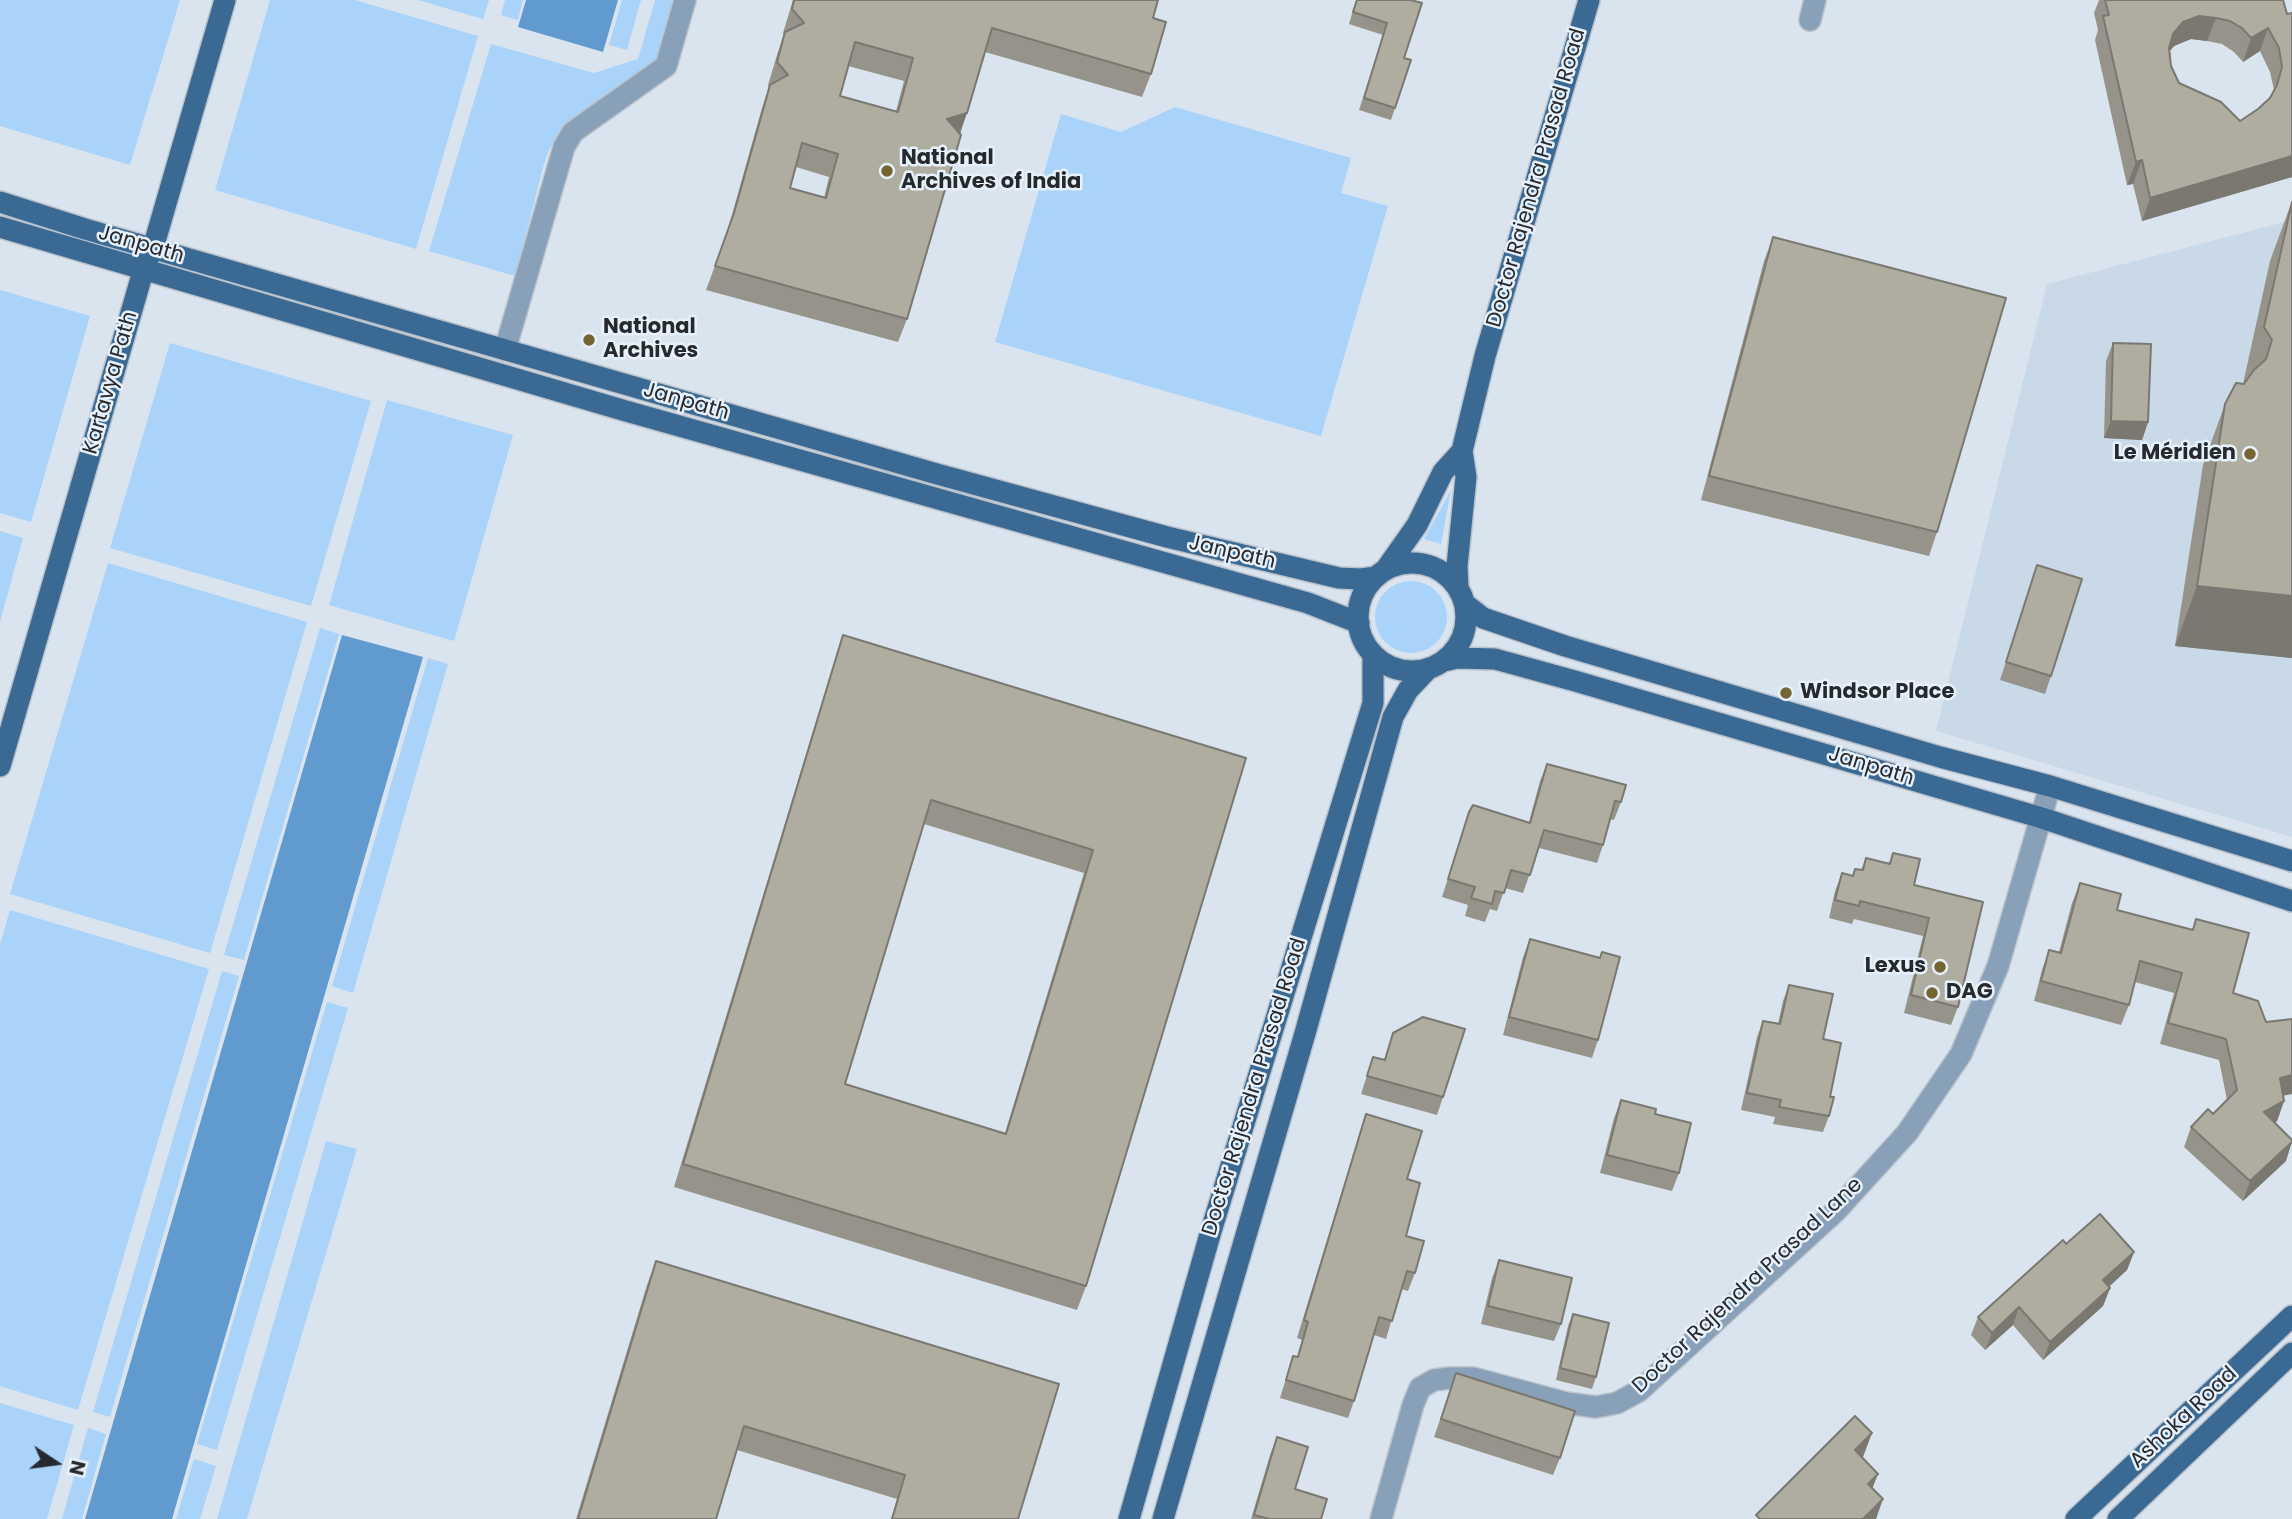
<!DOCTYPE html>
<meta charset="utf-8">
<style>
body{margin:0}
#map{position:relative;width:2292px;height:1519px;overflow:hidden;background:#dae4ee;font-family:Poppins,sans-serif}
canvas{display:block}
.north{position:absolute;left:21px;top:1428px;width:70px;height:70px;-webkit-text-stroke:5px #e7f1fb;paint-order:stroke;rotate:103deg;font-size:19px;font-weight:700;line-height:28px;text-align:center;color:#26292d}
.north::after{content:'';display:block;margin:auto;width:24px;height:32px;background:#26292d;clip-path:polygon(50% 0,100% 100%,50% 72%,0 100%)}
</style>
<div id="map">
<canvas width="2292" height="1519"></canvas>
<div class="north">N</div>
</div>
<script>
const g = document.querySelector('canvas').getContext('2d');
g.lineJoin = 'round';
function paint(path, color) {
  g.fillStyle = color;
  g.fill(path, 'evenodd');
}
function shape(rows) {
  const path = new Path2D();
  for (const r of rows) {
    if (r.length === 3) {
      path.moveTo(r[0] + r[2], r[1]);
      path.arc(r[0], r[1], r[2], 0, 2 * Math.PI);
      continue;
    }
    path.moveTo(r[0], r[1]);
    for (let i = 2; i < r.length; i += 2) path.lineTo(r[i], r[i + 1]);
  }
  return path;
}
function stroke(path, color, width, dash) {
  g.strokeStyle = color;
  g.lineWidth = width;
  g.lineCap = dash ? 'butt' : 'round';
  g.setLineDash(dash || []);
  g.stroke(path);
}
function drawText(font, color, halo, rows, align = 'center') {
  g.font = font + ' Poppins,sans-serif';
  g.lineWidth = 5;
  g.setLineDash([]);
  g.textBaseline = 'middle';
  g.strokeStyle = halo;
  g.fillStyle = color;
  for (const [text, x, y, turn = 0] of rows) {
    g.save();
    g.translate(x, y);
    g.rotate((+turn || 0) * Math.PI / 180);
    g.textAlign = isNaN(turn) ? turn : align;
    if (halo) g.strokeText(text, 0, 0);
    g.fillText(text, 0, 0);
    g.restore();
  }
}
paint(shape([
 [2292,220,2292,837,1936,731,2047,284]
]), '#c9d9e8');
paint(shape([
 [0,0,180,0,130,165,0,126],
 [270,0,355,0,478,36,416,249,215,190],
 [418,0,489,0,483,19],
 [505,0,523,0,518,20,501,15],
 [622,0,641,0,627,50,609,45],
 [655,0,675,0,657,62,567,122,549,150,544,164,515,276,429,251,491,44,594,73,638,59],
 [1175,107,1351,158,1341,193,1388,206,1321,436,995,342,1061,114,1121,132],
 [0,290,90,316,31,522,0,513],
 [170,343,371,401,311,606,110,548],
 [387,400,513,435,454,641,329,605],
 [1451,490,1441,544,1424,539],
 [0,531,23,538,0,622],
 [108,563,307,622,210,953,10,894],
 [1411,617,36],
 [320,628,339,634,244,960,224,955],
 [428,658,448,664,353,993,332,986],
 [10,910,209,969,78,1410,0,1386,0,944],
 [222,971,239,976,110,1417,93,1412],
 [327,1002,348,1008,217,1450,197,1444],
 [326,1141,357,1149,247,1519,217,1519],
 [0,1403,74,1425,47,1519,0,1519],
 [88,1428,106,1434,82,1519,62,1519],
 [194,1459,216,1466,200,1519,176,1519]
]), '#aad3f9');
paint(shape([
 [526,0,618,0,603,52,518,27],
 [342,635,423,657,172,1519,85,1519]
]), '#609acf');
const minor = shape([
 [1810,20,1815,0],
 [505,350,564,147,573,132,666,66,685,0],
 [1381,1519,1413,1405,1420,1388,1434,1380,1450,1378,1473,1378,1566,1403,1596,1407,1617,1403,1639,1391,1836,1211,1907,1133,1961,1054,1998,966,2050,786]
]);
const major = shape([
 [0,202,85,229,937,474,1167,537,1339,578,1361,579,1376,577],
 [0,227,626,411,1308,603,1359,623],
 [1412,617,54],
 [1386,569,1417,525,1443,472,1462,451],
 [1458,589,1457,566,1466,477,1462,451,1485,356,1589,0],
 [1465,604,1483,618,1565,646,1940,757,2050,786,2292,861],
 [1444,661,1457,658,1495,659,1575,681,2042,818,2292,901],
 [0,766,144,268,153,248,225,0],
 [1129,1519,1211,1231,1373,703,1373,654],
 [1163,1519,1306,1030,1393,717,1408,690,1428,669],
 [2076,1519,2292,1316],
 [2118,1519,2292,1353]
]);
stroke(minor, '#bac2cb', 24);
stroke(major, '#bac2cb', 24);
stroke(minor, '#88a1b9', 21);
stroke(major, '#3a6993', 21);
paint(shape([
 [793,0,1158,0,1153,18,1151,74,1142,97,985,52,960,134,907,319,898,342,706,290,726,236,762,108,769,87,768,85,777,55,784,34,783,33],
 [848,66,904,81,896,111,840,96],
 [796,167,829,177,824,198,790,188],
 [1356,0,1411,0,1395,108,1391,120,1359,110,1383,35,1349,24],
 [2099,0,2283,0,2292,177,2142,221,2133,184,2127,185,2095,40,2098,30,2094,13],
 [2191,39,2207,41,2222,44,2234,52,2243,62,2260,51,2270,72,2274,90,2270,98,2258,109,2240,121,2179,83,2171,66,2170,51,2174,46],
 [2292,201,2292,658,2175,646,2203,465,2225,404,2243,384,2270,261],
 [1773,237,1937,532,1929,556,1701,500,1764,261],
 [2113,343,2148,422,2142,440,2104,438,2106,361],
 [2037,565,2051,676,2045,694,2000,680],
 [843,635,1246,758,1086,1286,1077,1310,674,1187,835,659],
 [924,824,1084,873,1005,1133,845,1084],
 [1547,764,1621,802,1614,820,1610,819,1603,845,1597,863,1539,848,1523,893,1505,888,1497,911,1490,909,1485,922,1465,916,1468,905,1442,897,1469,812,1529,822,1540,781],
 [1893,853,1914,885,1983,902,1958,1007,1951,1025,1904,1013,1923,936,1854,919,1852,924,1829,918,1835,891,1842,873,1852,876,1855,869,1861,870,1866,858,1889,863],
 [2080,883,2117,910,2192,930,2196,919,2283,1096,2284,1101,2277,1121,2275,1123,2286,1161,2243,1201,2184,1147,2191,1127,2213,1114,2227,1100,2219,1060,2160,1044,2174,993,2135,982,2129,1005,2121,1025,2034,1001,2042,970,2049,950,2059,952,2072,903],
 [1530,939,1598,1040,1592,1058,1503,1035,1523,957],
 [1789,985,1823,1039,1830,1097,1829,1116,1823,1132,1773,1124,1775,1117,1741,1110,1757,1037,1763,1021,1778,1024,1783,1001],
 [1393,1033,1443,1097,1437,1115,1361,1094,1373,1057,1384,1060],
 [1621,1100,1679,1173,1672,1191,1600,1173,1614,1118],
 [1366,1114,1407,1179,1406,1236,1415,1273,1408,1291,1401,1289,1386,1339,1374,1335,1354,1401,1348,1418,1280,1398,1293,1356,1297,1357,1302,1340,1297,1338,1360,1132],
 [2066,1244,2134,1252,2127,1270,2109,1287,2110,1288,2103,1306,2043,1360,2013,1325,1985,1350,1971,1335,1978,1317],
 [1499,1260,1561,1324,1554,1341,1481,1324,1492,1278],
 [656,1261,1018,1519,891,1519,897,1499,737,1450,716,1519,576,1519,647,1285],
 [1573,1314,1596,1377,1592,1389,1556,1380,1568,1326],
 [1456,1373,1560,1458,1553,1475,1434,1437],
 [1277,1437,1295,1489,1321,1519,1251,1519,1270,1455]
]), '#96948a');
paint(shape([
 [2199,16,2216,18,2207,41,2191,39,2174,46,2164,57,2173,34,2183,22],
 [2268,28,2260,51,2243,62,2251,38],
 [967,113,959,136,947,119],
 [2292,156,2292,177,2142,221,2150,198],
 [2142,160,2133,184,2127,185,2136,162],
 [2111,421,2148,422,2142,440,2104,438],
 [2197,586,2292,596,2292,658,2175,646],
 [2292,1075,2292,1094,2272,1098,2280,1078],
 [2284,1101,2277,1121,2257,1133,2264,1112],
 [2292,1142,2286,1161,2243,1201,2250,1181],
 [2134,1252,2127,1270,2096,1298,2103,1280],
 [2110,1288,2103,1306,2043,1360,2050,1342],
 [2019,1307,2013,1325,1985,1350,1992,1333],
 [1872,1433,1863,1457,1846,1474,1855,1450],
 [1878,1474,1869,1497,1868,1484],
 [1883,1499,1876,1519,1863,1519]
]), '#7a7870');
const building = shape([
 [794,0,1158,0,1153,18,1166,22,1151,74,992,28,967,113,947,119,961,135,907,319,715,266,734,213,770,85,788,75,777,62,785,32,804,23,792,9,794,0],
 [855,42,913,58,898,112,840,96,855,42],
 [802,143,838,154,826,198,790,188,802,143],
 [1357,0,1411,0,1422,3,1404,58,1411,60,1395,108,1364,98,1387,23,1353,12,1357,0],
 [2105,0,2283,0,2287,14,2292,13,2292,156,2150,198,2142,160,2136,162,2103,16,2109,15,2105,0],
 [2199,16,2216,18,2230,21,2242,28,2251,38,2268,28,2279,48,2282,67,2277,85,2270,98,2258,109,2240,121,2221,102,2179,83,2171,66,2169,48,2173,34,2183,22,2199,16],
 [2292,202,2292,596,2197,586,2225,404,2236,383,2244,384,2254,370,2266,359,2272,340,2264,327,2292,202],
 [1773,237,2006,298,1937,532,1709,476,1773,237],
 [2113,343,2151,344,2148,422,2111,421,2113,343],
 [2037,565,2082,579,2051,676,2006,662,2037,565],
 [843,635,1246,758,1086,1286,683,1164,843,635],
 [931,800,1093,850,1006,1134,845,1084,931,800],
 [1547,764,1626,785,1621,802,1615,801,1603,845,1544,830,1530,875,1511,870,1504,893,1495,891,1492,904,1471,898,1475,887,1448,879,1469,812,1473,805,1530,823,1547,764],
 [1893,853,1920,859,1914,885,1983,902,1958,1007,1911,995,1929,918,1860,901,1859,906,1835,900,1842,873,1853,876,1855,869,1863,870,1866,858,1890,864,1893,853],
 [2080,883,2121,894,2117,910,2193,930,2196,919,2249,933,2233,993,2258,1001,2266,1022,2292,1019,2292,1075,2280,1078,2284,1101,2264,1112,2292,1140,2292,1142,2250,1181,2191,1127,2208,1109,2213,1114,2237,1090,2226,1039,2168,1023,2182,973,2140,961,2129,1005,2041,981,2049,950,2061,953,2080,883],
 [1530,939,1600,958,1602,952,1620,957,1598,1040,1509,1017,1530,939],
 [1789,985,1833,994,1823,1039,1841,1043,1830,1097,1834,1097,1829,1116,1779,1107,1781,1100,1747,1093,1763,1021,1780,1024,1789,985],
 [1423,1017,1465,1029,1443,1097,1367,1076,1373,1057,1385,1060,1393,1033,1423,1017],
 [1621,1100,1656,1109,1655,1114,1691,1123,1679,1173,1607,1155,1621,1100],
 [1366,1114,1422,1131,1407,1179,1420,1183,1406,1236,1424,1241,1415,1273,1407,1271,1392,1321,1379,1317,1354,1401,1286,1380,1293,1356,1298,1357,1308,1322,1304,1320,1366,1114],
 [2100,1214,2134,1252,2103,1280,2110,1288,2050,1342,2019,1307,1992,1333,1978,1317,2063,1240,2066,1244,2100,1214],
 [1499,1260,1572,1278,1561,1324,1488,1306,1499,1260],
 [656,1261,1059,1384,1018,1519,892,1519,905,1475,744,1426,716,1519,578,1519,656,1261],
 [1573,1314,1609,1323,1596,1377,1560,1368,1573,1314],
 [1456,1373,1575,1411,1560,1458,1441,1419,1456,1373],
 [1855,1416,1872,1433,1855,1450,1878,1474,1868,1484,1883,1499,1863,1519,1760,1519,1756,1515,1855,1416],
 [1277,1437,1308,1447,1295,1489,1327,1499,1321,1519,1269,1519,1254,1515,1277,1437]
]);
paint(building, '#afaca0');
stroke(building, '#7a7870', 2);
for (const [x, y, r, color] of [
 [887,171,7,"#746533"],
 [589,340,7,"#746533"],
 [2250,454,7,"#746533"],
 [1786,693,7,"#746533"],
 [1940,967,7,"#746533"],
 [1932,993,7,"#746533"]
]) {
  const dot = new Path2D();
  dot.arc(x, y, r, 0, 2 * Math.PI);
  g.fillStyle = color;
  g.fill(dot);
  stroke(dot, '#e7f1fb', 2.5);
}
drawText('bold 21px', '#26292d', '#e7f1fb', [
 ["National",901,159],
 ["Archives of India",901,183],
 ["National",603,328],
 ["Archives",603,352],
 ["Le Méridien",2236,454,"right"],
 ["Windsor Place",1800,693],
 ["Lexus",1926,967,"right"],
 ["DAG",1946,993]
], 'left');
drawText('21px', '#26292d', '#e7f1fb', [
 ["Doctor Rajendra Prasad Road",1537,178,-74],
 ["Janpath",141,245,16],
 ["Kartavya Path",111,383,-74],
 ["Janpath",686,402,16],
 ["Janpath",1232,553,13],
 ["Janpath",1871,767,17],
 ["Doctor Rajendra Prasad Road",1255,1087,-73],
 ["Doctor Rajendra Prasad Lane",1748,1286,-43],
 ["Ashoka Road",2184,1418,-43]
]);
</script>
